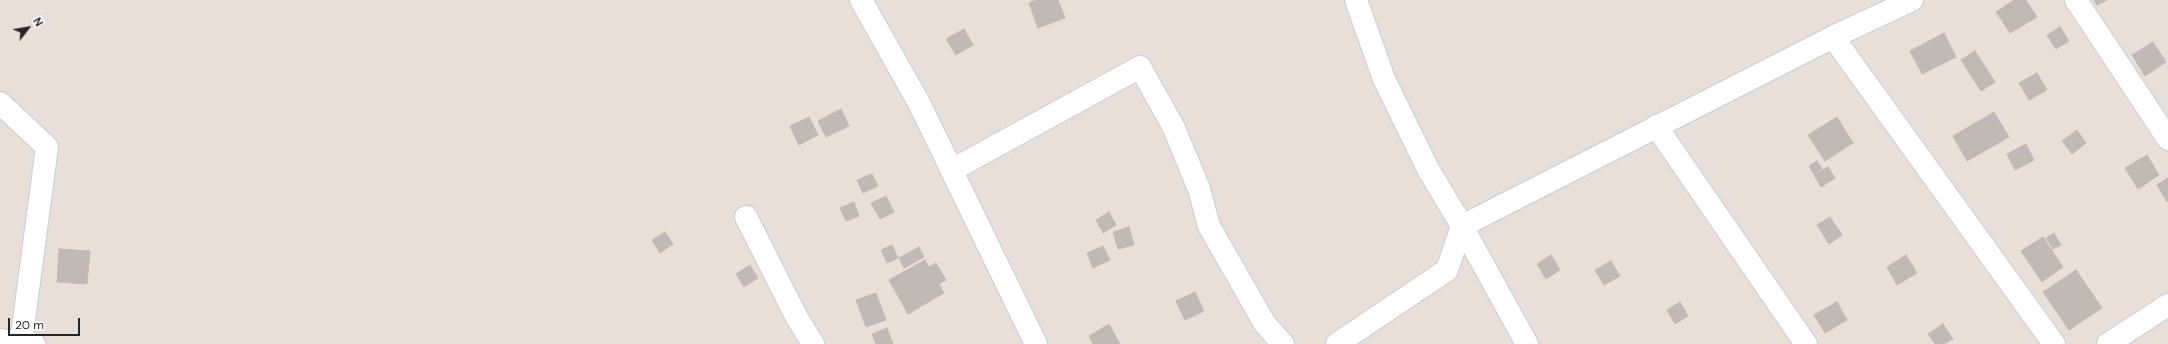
<!DOCTYPE html>
<style>
body{margin:0}
#map{position:relative;width:2168px;height:344px;overflow:hidden;background:#e8dfd9;font-family:"DM Sans",sans-serif}
canvas{display:block}
.north{position:absolute;left:8px;top:8px;width:40px;height:40px;-webkit-text-stroke:3px #fff;paint-order:stroke;rotate:59deg;font-size:11px;font-weight:700;line-height:16px;text-align:center;color:#262626}
.north::after{content:'';display:block;margin:auto;width:14px;height:18px;background:#262626;clip-path:polygon(50% 0,100% 100%,50% 72%,0 100%)}
.scale{position:absolute;left:8px;top:318px;width:72px;height:18px;box-sizing:border-box;border:2px solid #262626;border-top:0;padding-left:5px;font-size:12px;line-height:14px;white-space:nowrap;color:#262626;-webkit-text-stroke:3px #fff;paint-order:stroke}
</style>
<div id="map">
<canvas width="2168" height="344"></canvas>
<div class="north">N</div>
<div class="scale">20 m</div>
</div>
<script>
const g = document.querySelector('canvas').getContext('2d');
g.lineJoin = 'round';
function paint(path, color) {
  g.fillStyle = color;
  g.fill(path, 'evenodd');
}
function shape(rows) {
  const path = new Path2D();
  for (const r of rows) {
    path.moveTo(r[0], r[1]);
    for (let i = 2; i < r.length; i += 2) path.lineTo(r[i], r[i + 1]);
  }
  return path;
}
function stroke(path, color, width, dash) {
  g.strokeStyle = color;
  g.lineWidth = width;
  g.lineCap = dash ? 'butt' : 'round';
  g.setLineDash(dash || []);
  g.stroke(path);
}
const building = shape([
 [1036,0,1058,0,1065,18,1038,28,1029,3,1036,0],
 [2014,0,2026,0,2037,17,2010,33,1996,12,2014,0],
 [2094,0,2107,0,2097,5,2094,0],
 [2060,27,2069,41,2056,49,2047,35,2060,27],
 [964,29,973,45,956,55,946,39,964,29],
 [1944,33,1956,57,1922,74,1910,51,1944,33],
 [2153,42,2166,62,2145,76,2132,55,2153,42],
 [1975,51,1995,82,1981,91,1961,60,1975,51],
 [2037,73,2047,90,2029,100,2019,83,2037,73],
 [841,109,849,126,826,137,818,121,841,109],
 [1994,112,2009,137,1967,161,1953,136,1994,112],
 [809,117,818,135,799,145,790,126,809,117],
 [1837,117,1853,143,1825,161,1808,135,1837,117],
 [2077,130,2086,143,2072,154,2062,141,2077,130],
 [2026,144,2034,160,2015,170,2007,154,2026,144],
 [2147,155,2159,175,2138,189,2125,168,2147,155],
 [1817,161,1822,169,1814,174,1809,166,1817,161],
 [1828,167,1835,178,1821,187,1814,175,1828,167],
 [872,174,878,186,863,193,857,180,872,174],
 [2168,178,2168,201,2167,202,2157,185,2168,178],
 [886,196,894,212,880,219,871,203,886,196],
 [854,202,859,216,846,221,840,208,854,202],
 [1109,212,1116,225,1103,233,1096,220,1109,212],
 [1830,217,1842,235,1829,244,1817,225,1830,217],
 [1129,227,1134,245,1118,249,1113,232,1129,227],
 [665,232,673,244,660,253,652,240,665,232],
 [2054,233,2061,245,2053,249,2046,238,2054,233],
 [2043,237,2063,267,2042,282,2021,251,2043,237],
 [892,245,898,258,887,263,881,250,892,245],
 [1103,246,1110,260,1093,268,1087,253,1103,246],
 [919,247,924,257,904,268,899,258,919,247],
 [59,249,90,251,87,284,57,282,59,249],
 [1551,255,1560,270,1546,279,1537,264,1551,255],
 [1906,255,1917,273,1897,285,1887,267,1906,255],
 [925,260,929,267,936,263,946,280,939,284,944,293,908,314,889,280,925,260],
 [1611,261,1620,276,1604,285,1595,270,1611,261],
 [750,265,758,278,744,287,736,274,750,265],
 [2076,270,2102,308,2069,330,2043,292,2076,270],
 [1195,292,1204,311,1185,320,1176,301,1195,292],
 [876,293,886,320,866,327,856,300,876,293],
 [1680,302,1688,316,1675,324,1667,310,1680,302],
 [1837,302,1847,320,1825,333,1814,315,1837,302],
 [1109,324,1120,344,1093,344,1089,336,1109,324],
 [1943,324,1953,339,1944,344,1935,344,1928,334,1943,324],
 [887,328,893,344,876,344,872,334,887,328]
]);
paint(building, '#c0b9b6');
stroke(building, '#c3bab3', 1);
const street = shape([
 [861,0,919,103,1036,344],
 [1356,0,1384,79,1428,169,1462,226,1527,344],
 [2076,0,2168,139],
 [1833,37,2054,344],
 [0,103,47,147,21,342],
 [1656,126,1806,344],
 [952,170,1140,67,1174,128,1199,189,1209,226,1265,324,1283,344],
 [746,217,796,316,813,344],
 [0,340,34,344],
 [1337,344,1447,270,1462,226,1833,37,1912,0],
 [2108,344,2168,305]
]);
stroke(street, '#c7cdd8', 24);
stroke(street, '#fff', 22);
</script>
